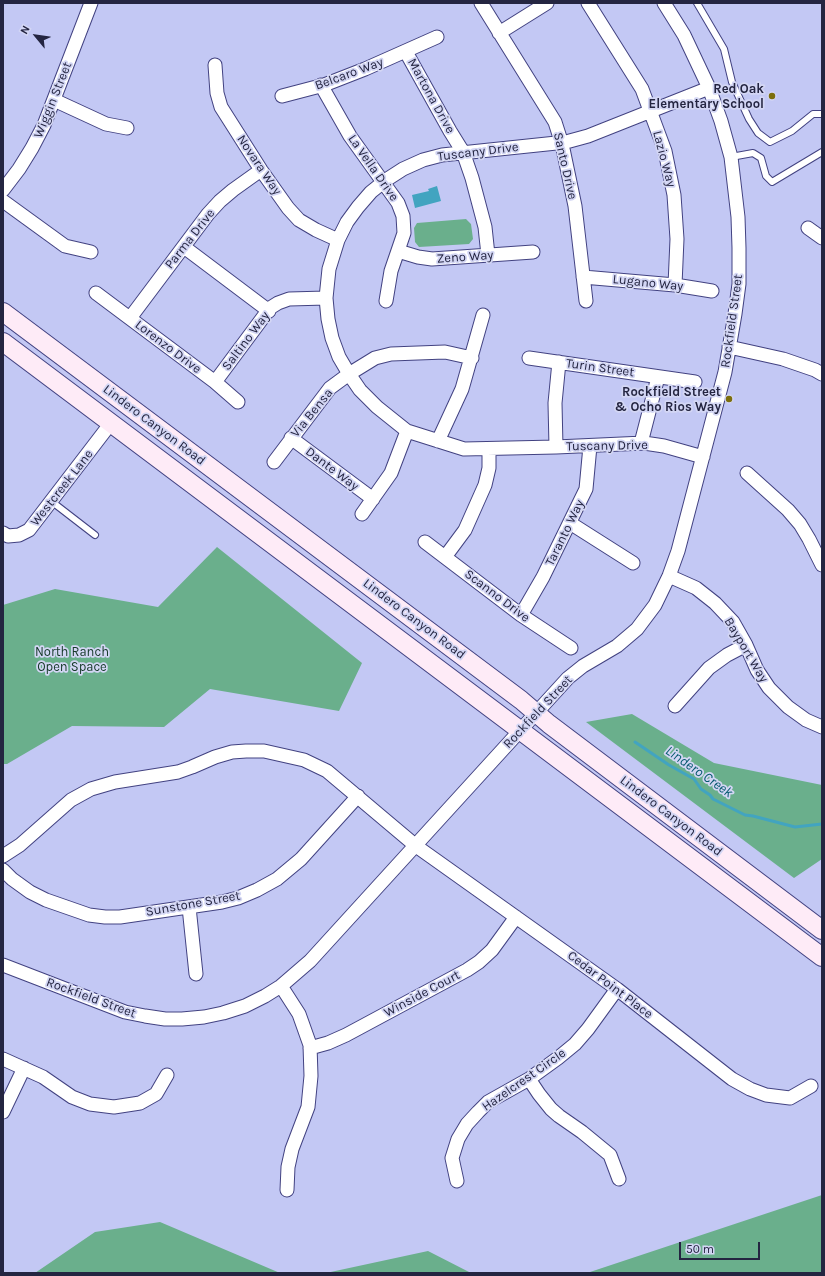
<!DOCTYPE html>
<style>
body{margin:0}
#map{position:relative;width:825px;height:1276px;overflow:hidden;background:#c3c8f4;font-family:Karla,sans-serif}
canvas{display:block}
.frame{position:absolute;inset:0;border:4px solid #242541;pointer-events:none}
.north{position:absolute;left:16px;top:16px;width:40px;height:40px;-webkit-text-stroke:3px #d3d6f4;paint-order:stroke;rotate:299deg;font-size:11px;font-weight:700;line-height:16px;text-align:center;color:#242541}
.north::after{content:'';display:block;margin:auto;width:14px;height:18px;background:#242541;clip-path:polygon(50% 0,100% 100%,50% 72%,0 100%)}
.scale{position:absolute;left:679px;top:1242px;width:81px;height:18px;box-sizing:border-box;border:2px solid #242541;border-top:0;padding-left:5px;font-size:12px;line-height:14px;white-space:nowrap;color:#242541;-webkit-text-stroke:3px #d3d6f4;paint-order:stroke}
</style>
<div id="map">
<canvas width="825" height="1276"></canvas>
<div class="frame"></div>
<div class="north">N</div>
<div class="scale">50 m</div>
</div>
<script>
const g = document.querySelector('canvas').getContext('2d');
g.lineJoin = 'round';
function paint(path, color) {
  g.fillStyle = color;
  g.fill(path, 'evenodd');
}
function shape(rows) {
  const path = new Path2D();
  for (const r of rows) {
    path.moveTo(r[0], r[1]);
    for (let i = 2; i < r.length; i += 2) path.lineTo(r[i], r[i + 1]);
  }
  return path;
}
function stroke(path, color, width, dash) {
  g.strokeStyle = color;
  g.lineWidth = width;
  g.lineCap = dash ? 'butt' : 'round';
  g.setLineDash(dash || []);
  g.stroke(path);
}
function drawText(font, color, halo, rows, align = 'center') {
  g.font = font + ' Karla,sans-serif';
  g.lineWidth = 3.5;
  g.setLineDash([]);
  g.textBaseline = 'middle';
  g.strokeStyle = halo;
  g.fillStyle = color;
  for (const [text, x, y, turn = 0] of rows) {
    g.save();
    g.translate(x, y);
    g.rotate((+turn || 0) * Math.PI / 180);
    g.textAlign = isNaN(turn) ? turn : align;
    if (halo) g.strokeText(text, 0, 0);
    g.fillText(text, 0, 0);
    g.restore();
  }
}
paint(shape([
 [466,219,471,224,473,239,469,244,419,247,415,242,414,228,417,223],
 [217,547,362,663,339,711,210,689,164,727,72,726,7,764,3,764,3,605,55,589,158,607],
 [632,714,714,763,822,785,822,859,794,878,586,722],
 [822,1195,822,1273,587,1273],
 [160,1222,280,1273,35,1273,95,1232],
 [428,1251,471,1273,326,1273]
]), '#6aaf8c');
paint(shape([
 [437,186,441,201,415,208,412,195,429,191,428,189]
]), '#42a4c0');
stroke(shape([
 [635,742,669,765,694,779,701,789,710,795,713,799,745,815,753,816,795,827,822,824]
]), '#42a4c0', 3);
const lane = shape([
 [697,3,724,49,732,82,749,119,758,133,770,142,792,131,813,114,822,114],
 [731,157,753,153,761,158,766,176,772,182,822,152],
 [51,501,95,535]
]);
const street = shape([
 [481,3,555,122,562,144,575,206,586,301],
 [588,3,642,89,665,151,674,195,677,239,675,285],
 [499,33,547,3],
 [406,52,450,131,463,152,472,178,485,227,488,255],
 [215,65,217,93,221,107,261,170,288,208,299,220,316,230,338,240],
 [321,85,350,136,398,203,403,216,404,233,391,271,386,301],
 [282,96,324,85,365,69,437,37],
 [54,100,106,124,127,128],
 [3,190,19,169,32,148,44,125,91,3],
 [3,201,65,246,91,252],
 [808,228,822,238],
 [184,247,269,311],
 [398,251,418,257,432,259,533,252],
 [583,277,675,285,712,291],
 [96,293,215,382,238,402],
 [130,318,208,214,220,201,233,190,261,170],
 [729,347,783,359,815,370,822,374],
 [529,358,695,382],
 [215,382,270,308,278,303,289,299,326,298],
 [291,438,373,499],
 [438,441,462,389,483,315],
 [641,443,658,377],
 [556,447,555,403,559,362],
 [703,457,664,446,644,443,556,447,464,449,407,431,377,407,360,390,349,374,339,357,332,338,328,319,326,298,329,269,338,240,347,222,358,207,371,192,386,180,403,169,423,160,442,155,566,142,588,136,709,88],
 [274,462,330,388,349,374,375,358,391,354,445,352,472,358],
 [747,473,788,510,800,524,809,539,822,565],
 [362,514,391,473,407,431],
 [570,523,633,563],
 [3,533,8,536,19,535,29,530,111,423],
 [425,542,521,615,571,648],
 [445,557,465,530,485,485,489,468,489,449],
 [669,576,696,588,715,603,733,622,746,645,757,670,769,688,788,707,806,720,822,727],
 [521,615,543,577,586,489,590,446],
 [675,706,709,668,727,655,746,645],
 [3,856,20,845,71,800,91,789,115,782,178,772,192,767,215,757,232,752,246,751,264,751,304,760,327,771,416,846,617,989,732,1079,750,1089,766,1095,790,1098,811,1086],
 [3,870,12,879,30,892,46,900,89,915,105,917,120,917,222,902,238,898,257,890,277,879,301,859,358,796],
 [189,907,196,974],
 [3,965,125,1012,145,1016,165,1019,182,1019,204,1017,223,1013,245,1006,265,996,281,986,310,961,568,678,583,666,617,646,637,629,655,605,669,576,678,551,725,372,735,314,739,284,739,248,738,217,731,157,721,121,709,88,684,35,664,3],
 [281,986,299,1014,310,1045,311,1076,308,1107,292,1149,288,1167,287,1190],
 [310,1048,328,1043,346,1035,467,970,479,962,492,950,516,917],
 [3,1059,43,1077,72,1097,90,1104,114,1107,140,1103,156,1094,167,1075],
 [529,1079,539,1094,551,1109,559,1116,582,1132,610,1155,619,1179],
 [3,1112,24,1068],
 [457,1181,452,1158,458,1139,467,1124,478,1112,488,1102,529,1079,558,1058,575,1044,588,1029,617,989]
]);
const secondary = shape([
 [3,312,521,700,549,724,822,930],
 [3,342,822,957]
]);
stroke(lane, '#424281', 8);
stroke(street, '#424281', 15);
stroke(secondary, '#424281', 20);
stroke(lane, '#fff', 6);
stroke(street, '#fff', 13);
stroke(secondary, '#feebf7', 18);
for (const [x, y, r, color] of [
 [772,96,4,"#7c6e0c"],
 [729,399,4,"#7c6e0c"]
]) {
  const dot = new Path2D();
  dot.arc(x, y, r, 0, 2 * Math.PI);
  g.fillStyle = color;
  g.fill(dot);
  stroke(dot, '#d3d6f4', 1.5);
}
drawText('13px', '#242541', '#d3d6f4', [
 ["Belcaro Way",349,74,-20],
 ["Martona Drive",431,96,61],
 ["Wiggin Street",53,100,-68],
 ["Tuscany Drive",478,152,-7],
 ["Lazio Way",664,159,75],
 ["Novara Way",259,165,56],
 ["Santo Drive",565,166,77],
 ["La Vella Drive",373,168,55],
 ["Parma Drive",190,239,-52],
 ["Zeno Way",465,257,-4],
 ["Lugano Way",648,283,6],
 ["Rockfield Street",732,321,-82],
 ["Saltino Way",246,341,-53],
 ["Lorenzo Drive",168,347,37],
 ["Turin Street",600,368,8],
 ["Via Bensa",312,413,-51],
 ["Lindero Canyon Road",154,425,37],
 ["Tuscany Drive",607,446,-1],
 ["Dante Way",332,469,37],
 ["Westcreek Lane",62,488,-52],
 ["Taranto Way",565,533,-64],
 ["Scanno Drive",497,596,37],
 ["Lindero Canyon Road",414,619,37],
 ["Bayport Way",746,650,59],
 ["Rockfield Street",538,712,-47],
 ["Lindero Canyon Road",671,816,37],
 ["Sunstone Street",193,904,-10],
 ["Cedar Point Place",610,985,37],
 ["Winside Court",422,994,-28],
 ["Rockfield Street",91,998,20],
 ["Hazelcrest Circle",524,1080,-35]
]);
drawText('bold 13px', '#242541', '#d3d6f4', [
 ["Red Oak",764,89],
 ["Elementary School",764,104],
 ["Rockfield Street",721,392],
 ["& Ocho Rios Way",721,407]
], 'right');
drawText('13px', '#143827', '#d3d6f4', [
 ["North Ranch",72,652],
 ["Open Space",72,667]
]);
drawText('italic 14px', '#05596e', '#d3d6f4', [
 ["Lindero Creek",699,772,35]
]);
</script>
